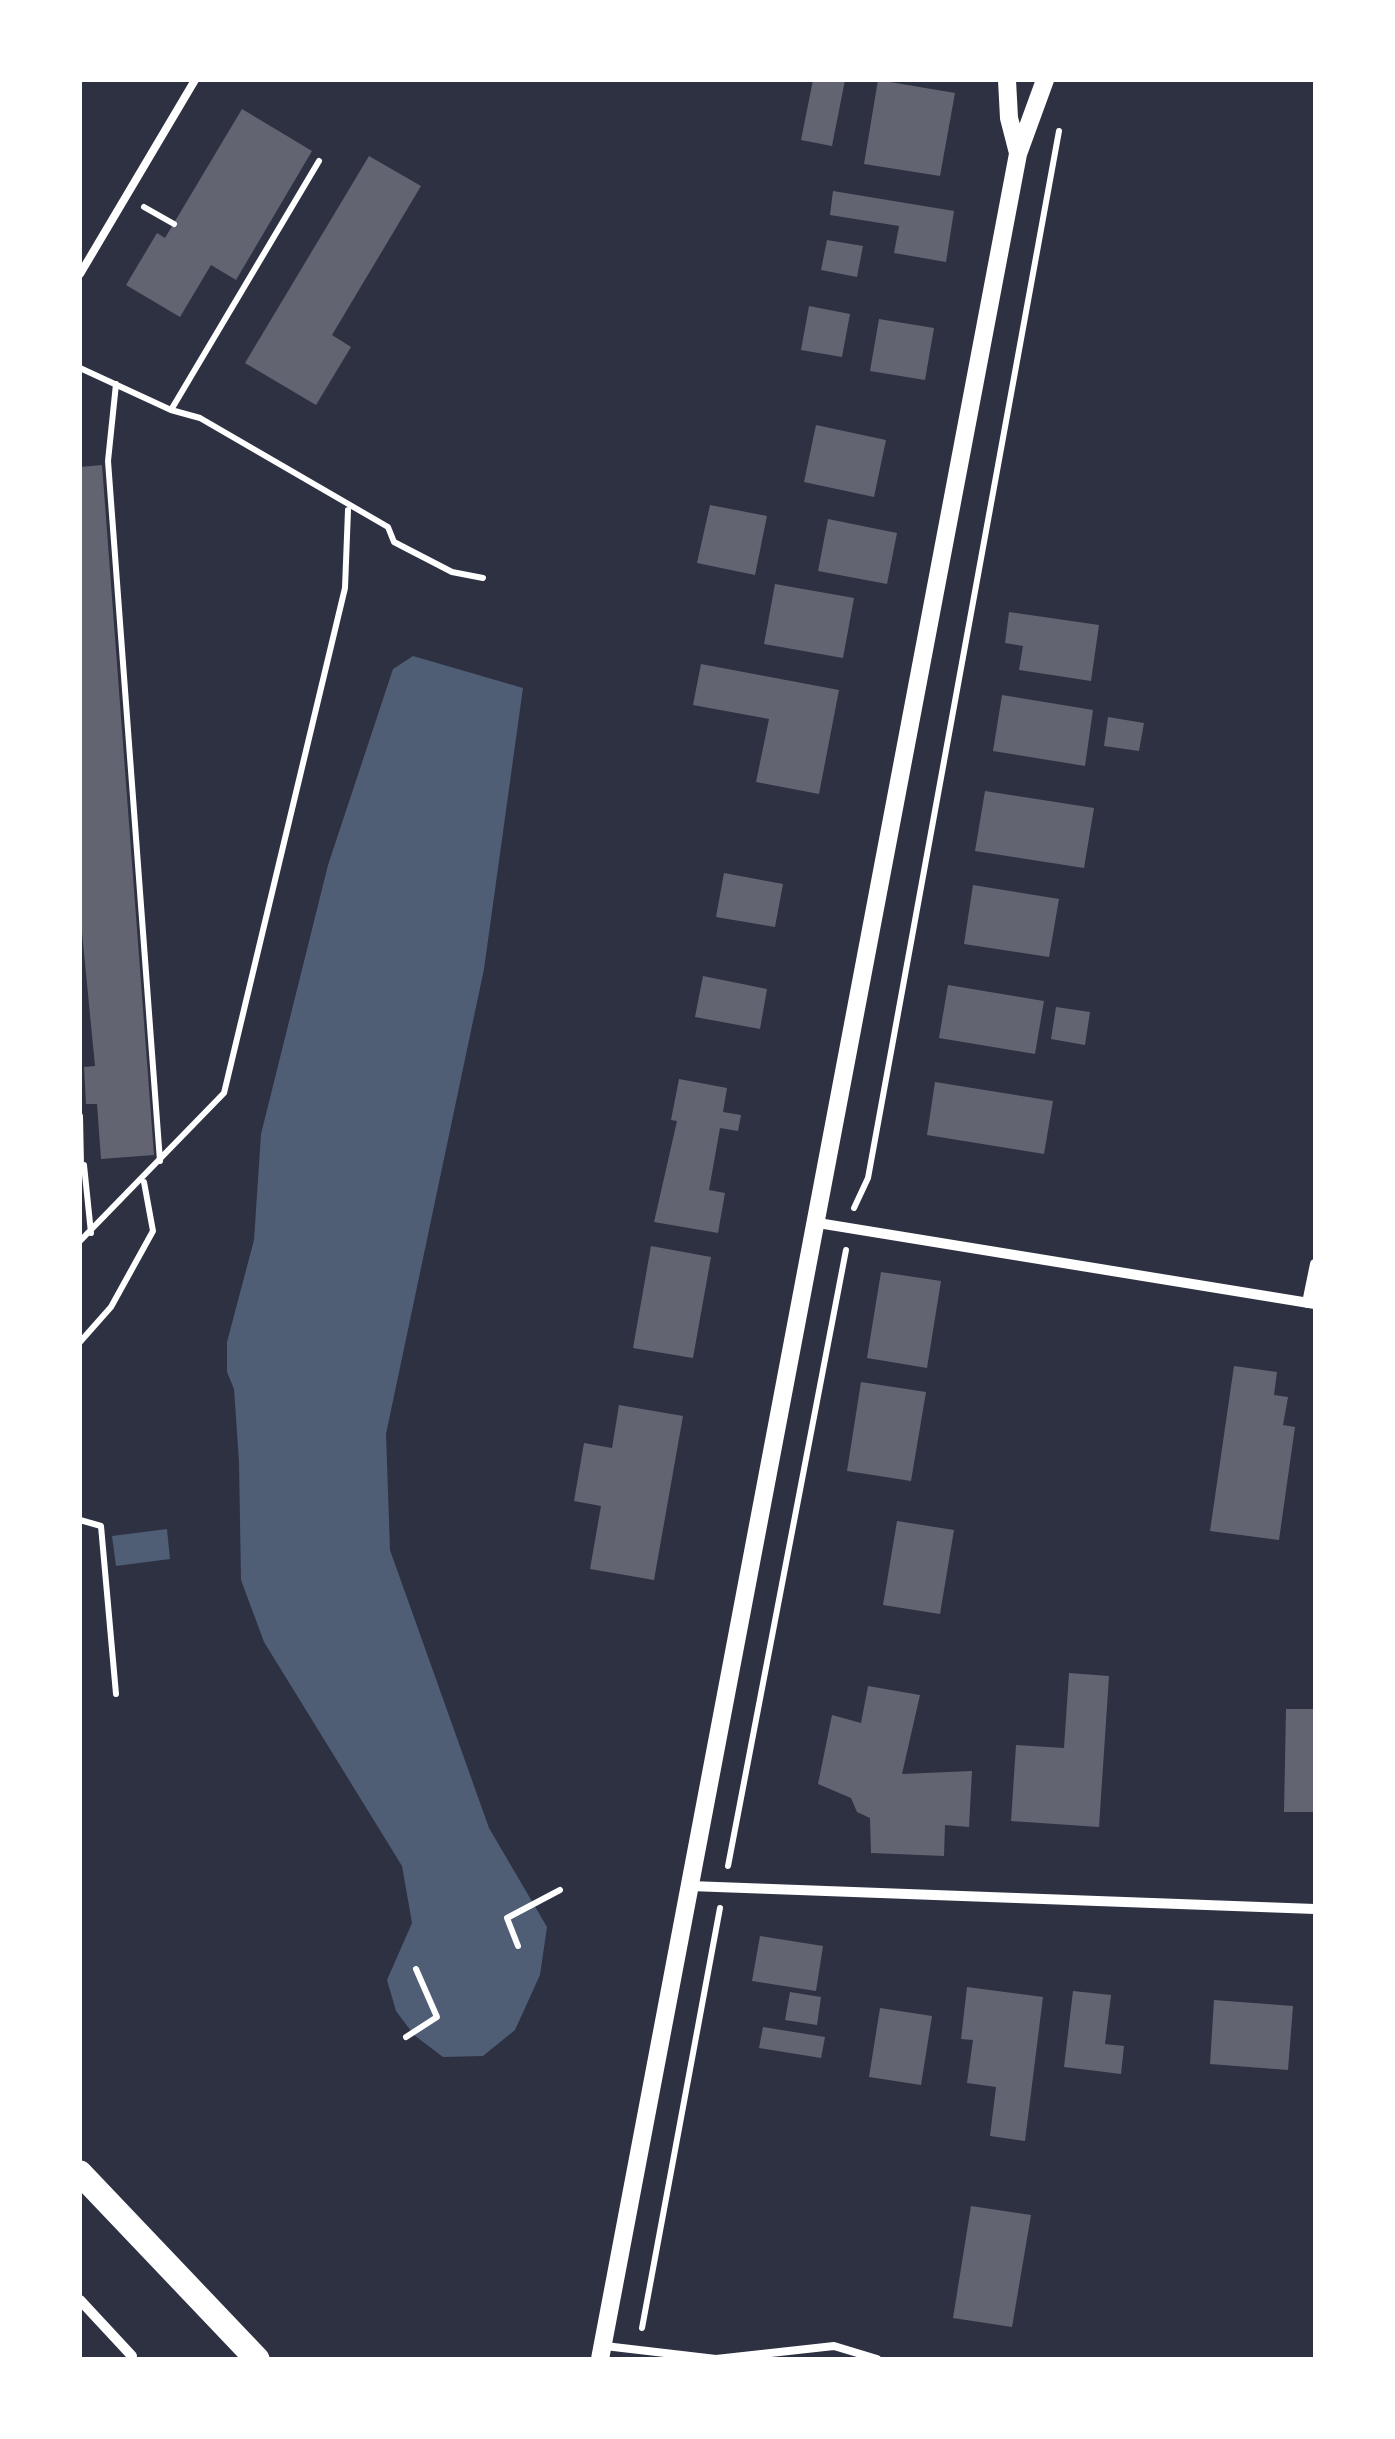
<!DOCTYPE html>
<style>
body{margin:0}
#map{position:relative;width:1395px;height:2439px;overflow:hidden;background:#2d3142;font-family:"Exo 2",sans-serif}
canvas{display:block}
.frame{position:absolute;inset:0;border:82px solid #fff;pointer-events:none}
</style>
<div id="map">
<canvas width="1395" height="2439"></canvas>
<div class="frame"></div>
</div>
<script>
const g = document.querySelector('canvas').getContext('2d');
g.lineJoin = 'round';
function paint(path, color) {
  g.fillStyle = color;
  g.fill(path, 'evenodd');
}
function shape(rows) {
  const path = new Path2D();
  for (const r of rows) {
    path.moveTo(r[0], r[1]);
    for (let i = 2; i < r.length; i += 2) path.lineTo(r[i], r[i + 1]);
  }
  return path;
}
function stroke(path, color, width, dash) {
  g.strokeStyle = color;
  g.lineWidth = width;
  g.lineCap = dash ? 'butt' : 'round';
  g.setLineDash(dash || []);
  g.stroke(path);
}
paint(shape([
 [413,656,523,688,484,969,386,1434,390,1550,489,1828,547,1927,540,1975,515,2030,483,2056,443,2057,414,2035,396,2011,387,1980,412,1923,402,1866,264,1642,241,1580,239,1462,234,1389,227,1372,227,1342,254,1240,261,1134,328,865,393,669],
 [167,1529,170,1559,116,1566,112,1536]
]), '#4f5d75');
paint(shape([
 [813,80,845,80,832,146,801,140],
 [878,80,955,93,940,176,864,164],
 [242,109,312,151,236,280,211,265,180,317,126,285,157,233,165,238],
 [369,156,421,186,332,335,351,347,316,405,245,363],
 [833,191,954,211,946,262,894,253,899,226,830,215],
 [827,240,863,246,857,277,821,270],
 [809,306,850,314,842,357,801,350],
 [879,319,934,328,925,380,870,371],
 [816,425,886,440,874,497,804,482],
 [102,465,154,1155,101,1159,97,1104,86,1104,84,1067,95,1066,80,912,80,467],
 [710,505,767,516,755,575,697,563],
 [828,519,897,533,887,584,818,571],
 [775,584,854,598,843,658,764,644],
 [1009,612,1099,625,1091,681,1019,670,1023,646,1005,643],
 [701,664,839,690,819,794,756,782,769,719,693,705],
 [1002,695,1093,710,1085,766,993,751],
 [1108,717,1144,723,1139,751,1104,746],
 [985,791,1094,808,1084,868,975,851],
 [724,873,783,884,775,927,716,917],
 [973,885,1059,899,1049,957,964,944],
 [703,976,767,989,760,1029,695,1017],
 [948,985,1044,1001,1035,1054,939,1038],
 [1056,1007,1090,1012,1085,1045,1051,1039],
 [679,1079,727,1088,723,1112,741,1115,738,1131,720,1128,709,1190,725,1193,718,1233,654,1222,677,1121,671,1120],
 [935,1082,1053,1101,1044,1154,927,1135],
 [651,1246,711,1257,693,1358,633,1348],
 [881,1272,941,1281,927,1368,867,1358],
 [1234,1366,1277,1372,1274,1395,1288,1397,1283,1425,1295,1427,1279,1540,1210,1531],
 [861,1382,926,1392,911,1481,847,1471],
 [619,1405,683,1416,654,1580,590,1569,601,1506,574,1501,584,1443,612,1448],
 [897,1521,954,1530,940,1614,883,1605],
 [1069,1673,1109,1676,1099,1827,1011,1821,1016,1745,1064,1748],
 [868,1686,920,1695,902,1774,972,1771,969,1827,945,1825,944,1856,871,1853,870,1818,857,1812,851,1798,818,1784,832,1715,861,1723],
 [1286,1709,1315,1709,1315,1812,1284,1812],
 [760,1936,823,1946,816,1991,752,1981],
 [967,1987,1043,1997,1025,2141,990,2136,996,2087,967,2083,973,2040,961,2039],
 [1073,1991,1111,1995,1105,2044,1124,2046,1121,2074,1064,2067],
 [790,1992,821,1997,817,2025,785,2020],
 [1214,2000,1293,2006,1288,2070,1210,2064],
 [880,2008,932,2016,921,2085,869,2077],
 [763,2027,825,2037,821,2058,759,2048],
 [971,2206,1031,2215,1012,2327,953,2318]
]), '#626471');
stroke(shape([
 [144,207,174,224],
 [80,368,171,410,200,418,388,527,394,542,452,572,483,578],
 [116,384,108,461,160,1161],
 [171,410,319,161],
 [80,1116,81,1165],
 [84,1165,91,1233],
 [854,1208,868,1178,1059,131],
 [80,1241,224,1093,345,588,348,510],
 [80,1342,111,1307,153,1231,144,1182],
 [80,1520,101,1526,116,1694],
 [728,1866,846,1250],
 [518,1946,507,1918,560,1890],
 [406,2037,437,2017,416,1969],
 [642,2328,720,1908]
]), '#fff', 6);
stroke(shape([
 [80,274,195,80],
 [605,2346,716,2359,834,2346,877,2359]
]), '#fff', 8);
stroke(shape([
 [818,1223,1315,1304],
 [1307,1303,1315,1264],
 [690,1886,1315,1909],
 [80,2300,132,2356]
]), '#fff', 10);
stroke(shape([
 [1007,80,1009,118,1018,153],
 [600,2359,1018,154,1045,80]
]), '#fff', 18);
stroke(shape([
 [80,2173,257,2359]
]), '#fff', 25);
</script>
